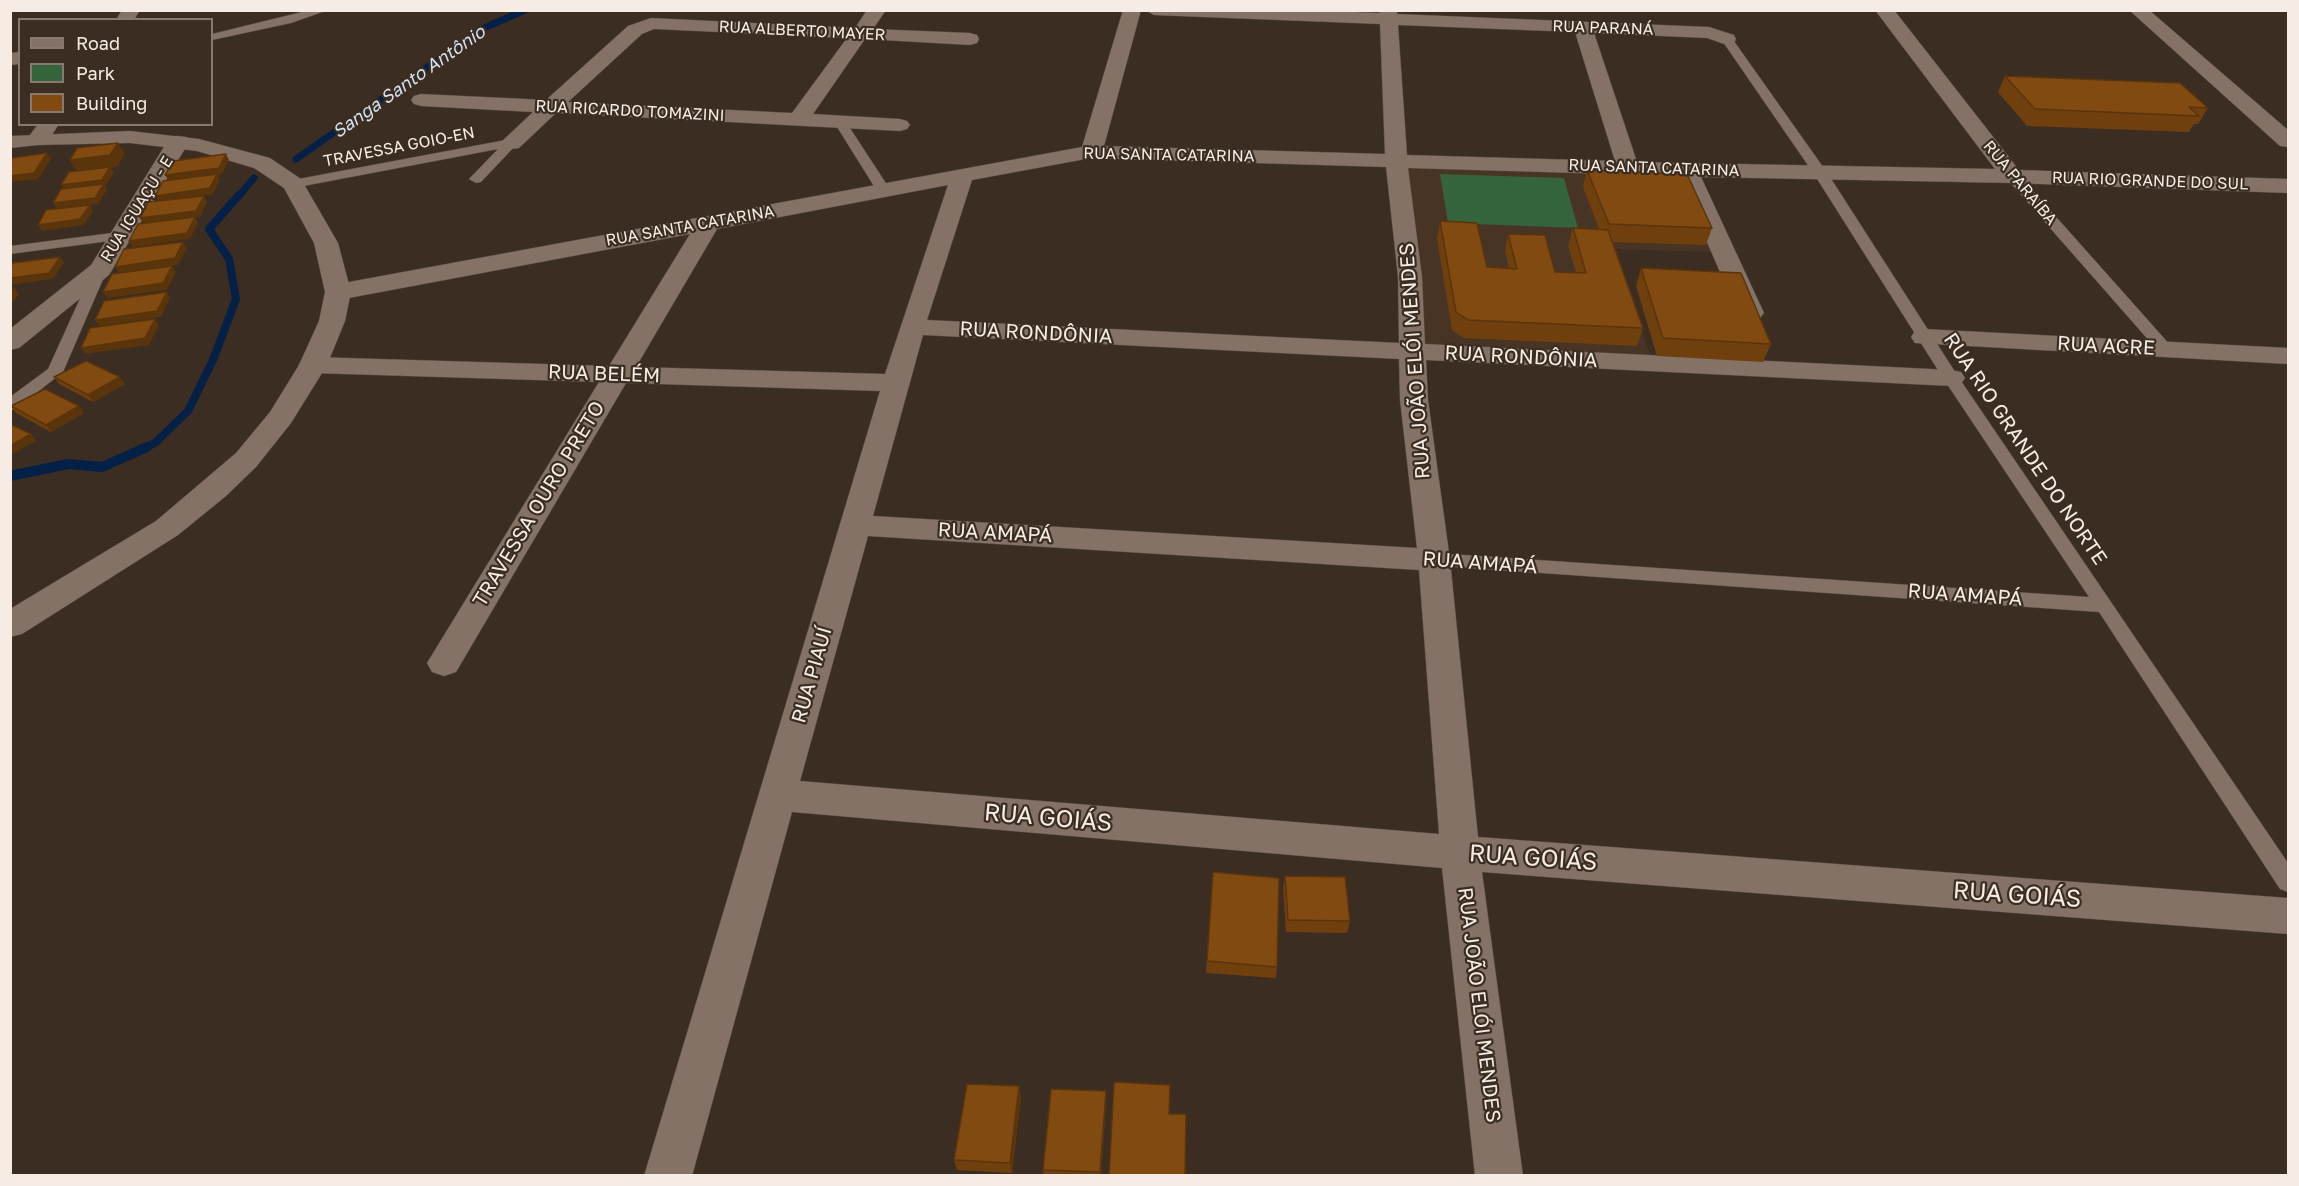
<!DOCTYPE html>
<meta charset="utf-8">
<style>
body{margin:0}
#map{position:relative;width:2299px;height:1186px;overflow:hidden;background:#3b2d21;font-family:"Golos Text",sans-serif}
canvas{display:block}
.frame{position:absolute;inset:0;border:12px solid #f6ece4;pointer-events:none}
.legend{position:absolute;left:18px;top:18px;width:195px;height:108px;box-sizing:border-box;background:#3b2d21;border:2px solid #86796f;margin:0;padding:8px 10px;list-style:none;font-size:18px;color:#f6ece4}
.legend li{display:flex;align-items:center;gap:12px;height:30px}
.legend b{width:30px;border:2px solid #86796f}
</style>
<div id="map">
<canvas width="2299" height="1186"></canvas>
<div class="frame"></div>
<ul class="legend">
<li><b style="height:8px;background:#837265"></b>Road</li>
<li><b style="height:16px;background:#34633c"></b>Park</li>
<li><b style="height:16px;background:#814a10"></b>Building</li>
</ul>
</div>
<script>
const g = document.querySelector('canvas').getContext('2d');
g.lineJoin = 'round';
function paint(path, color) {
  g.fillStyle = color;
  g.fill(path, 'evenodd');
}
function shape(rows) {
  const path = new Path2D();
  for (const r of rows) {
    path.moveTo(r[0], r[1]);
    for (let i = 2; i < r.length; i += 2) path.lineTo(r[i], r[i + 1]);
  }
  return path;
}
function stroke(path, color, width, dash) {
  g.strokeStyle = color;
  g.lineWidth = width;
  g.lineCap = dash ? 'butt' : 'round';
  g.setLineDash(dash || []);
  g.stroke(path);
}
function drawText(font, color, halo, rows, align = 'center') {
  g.font = font + ' "Golos Text",sans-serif';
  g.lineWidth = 4.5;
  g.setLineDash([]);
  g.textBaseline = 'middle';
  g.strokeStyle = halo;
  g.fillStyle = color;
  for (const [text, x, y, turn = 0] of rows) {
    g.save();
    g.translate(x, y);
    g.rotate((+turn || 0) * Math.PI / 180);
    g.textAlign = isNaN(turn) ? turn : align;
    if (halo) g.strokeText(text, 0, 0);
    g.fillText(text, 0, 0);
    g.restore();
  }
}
paint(shape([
 [1404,165,1678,176,1712,252,1616,249,1652,361,1425,348]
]), '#483424');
paint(shape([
 [1440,174,1564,178,1578,228,1448,223]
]), '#34633c');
stroke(shape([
 [296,159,482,29,525,10],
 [238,197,254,178]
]), '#042046', 7);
stroke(shape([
 [144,448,155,443,188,411,213,360,236,299,229,259,209,229,239,195]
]), '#042046', 8);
stroke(shape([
 [10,476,68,464,102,467,147,447]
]), '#042046', 10);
const service = shape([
 [310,10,328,10,291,23,212,40,212,34,310,10],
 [1727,36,1731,37,1828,174,1959,378,2288,863,2288,892,2280,889,2099,612,1427,565,1425,560,1427,555,1434,553,2089,597,1943,378,1814,174,1721,39,1727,36],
 [840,118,844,119,891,191,889,194,884,195,877,191,834,122,840,118],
 [511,139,515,140,517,143,515,146,481,182,476,183,469,179,498,149,293,188,286,184,293,180,511,139],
 [2012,172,2017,173,2171,346,2173,349,2171,352,2159,352,2007,179,2005,176,2007,173,2012,172],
 [120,232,127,236,125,239,10,254,10,246,120,232],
 [100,266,107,270,63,372,16,409,10,410,10,397,48,369,93,270,100,266]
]);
const minor = shape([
 [122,10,140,10,134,20,116,20,122,10],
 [867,10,886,10,873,29,970,33,977,35,979,39,977,43,970,45,865,39,813,114,900,119,907,121,910,125,907,129,900,131,556,113,519,148,511,149,503,148,500,143,533,112,421,106,414,104,411,100,414,96,421,94,546,100,628,26,651,18,855,28,867,10],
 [654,29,847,38,792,113,568,102,642,34,654,29],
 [1123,10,1141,10,1104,146,1385,154,1380,24,1154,15,1145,10,1306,10,1379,13,1379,10,1397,10,1397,14,1709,27,1734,35,1736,39,1734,43,1727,45,1707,38,1594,33,1637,162,1995,169,1875,10,1894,10,2019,170,2288,179,2288,193,2012,183,1701,177,1764,313,1760,318,1751,321,1742,318,1738,313,1678,176,1408,168,1422,277,1425,344,1951,370,1961,372,1965,378,1961,384,1951,386,1426,360,1428,400,1450,560,1478,837,2288,898,2288,934,1482,872,1523,1176,1475,1176,1442,868,792,812,692,1176,644,1176,880,391,626,383,456,672,444,676,432,672,427,663,599,382,313,373,303,371,299,365,303,359,313,357,609,366,690,234,338,300,329,297,325,292,329,287,338,284,1082,147,1123,10],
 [1398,25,1575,32,1615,161,1407,155,1398,25],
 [1091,158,1386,167,1398,277,1399,343,927,320,972,180,1091,158],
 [948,185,885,374,636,367,717,229,948,185],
 [923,335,1399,359,1400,400,1417,548,873,516,923,335],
 [868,536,1419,570,1439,834,800,781,868,536],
 [2129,10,2149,10,2288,130,2288,147,2280,146,2129,10],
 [20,52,20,64,10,65,10,53,20,52],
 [38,124,59,124,46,144,38,145,30,144,27,139,38,124],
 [178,136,186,137,189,142,109,275,19,348,10,350,10,329,91,265,167,142,170,137,178,136],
 [1924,329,2288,348,2288,364,1915,343,1911,337,1915,331,1924,329]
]);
const tertiary = shape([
 [130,131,199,139,270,158,301,179,338,243,351,292,345,321,327,365,291,423,256,467,226,496,178,535,22,634,10,637,10,609,156,521,236,453,270,412,299,365,319,321,325,292,314,243,284,188,254,168,197,151,130,143,38,145,10,148,10,136,130,131]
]);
stroke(service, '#55493e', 1);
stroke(minor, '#55493e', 1);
stroke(tertiary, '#55493e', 1);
paint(service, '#837265');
paint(minor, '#837265');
paint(tertiary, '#837265');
paint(shape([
 [2005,76,2208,108,2198,124,2194,124,2189,132,2027,126,1998,92],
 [1587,170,1712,228,1706,245,1613,242,1643,328,1637,346,1464,338,1452,330,1437,239,1440,221,1487,267,1509,268,1505,251,1508,234,1555,272,1576,272,1568,246,1573,228,1599,229,1583,187],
 [1641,268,1771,344,1763,362,1657,356,1636,286],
 [54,377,125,384,93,402,59,384],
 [11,406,84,413,51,432,16,413],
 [1213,872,1277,967,1276,978,1206,973],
 [1285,876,1350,921,1347,933,1286,932,1283,888],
 [1019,1086,1021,1097,1012,1173,957,1170,954,1160],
 [1106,1091,1106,1102,1101,1176,1044,1176,1043,1170]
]), '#6f400e');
paint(shape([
 [118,143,125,154,117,167,111,168,114,173,105,186,107,190,98,204,57,209,53,203,65,191,61,185,77,172,70,160],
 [47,153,51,159,38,179,10,182,10,176],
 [226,154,229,160,222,174,218,175,220,180,213,194,159,202,155,196,169,181,165,175],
 [204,196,207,202,200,217,195,217,198,223,190,239,133,247,129,241,144,224,140,218],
 [90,205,93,211,84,225,42,231,38,225],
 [183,242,187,248,178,265,119,273,115,267],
 [60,257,64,263,53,279,10,285,10,278],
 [172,266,176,272,167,290,107,298,103,292],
 [14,287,19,294,10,306,10,293],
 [167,292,170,298,161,317,99,326,95,320],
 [155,319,159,325,149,345,85,354,81,348],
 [120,377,125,384,93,402,88,395],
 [79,406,84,413,51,432,46,425],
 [31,434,36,441,10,455,10,446],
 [1019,1086,1021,1097,1012,1173,1010,1163],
 [1106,1091,1106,1102,1101,1176,1100,1176]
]), '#5a340b');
const building = shape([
 [2005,76,2180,83,2208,108,2189,107,2199,116,2035,109,2005,76],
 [118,143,110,155,70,160,77,148,118,143],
 [47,153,34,173,10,176,10,160,12,158,47,153],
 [226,154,219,168,165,175,173,161,226,154],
 [110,167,102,180,61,185,69,172,110,167],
 [1587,170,1687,174,1712,228,1609,224,1587,170],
 [217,174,210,188,155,196,163,181,217,174],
 [104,184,95,198,53,203,61,189,104,184],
 [204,196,196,211,140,218,148,202,204,196],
 [90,205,80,219,38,225,46,210,90,205],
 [195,217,187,233,129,241,138,224,195,217],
 [1440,221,1477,223,1487,267,1517,269,1508,234,1545,235,1555,272,1586,273,1573,228,1608,230,1643,328,1468,320,1456,312,1440,221],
 [183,242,175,258,115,267,124,249,183,242],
 [60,257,49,273,10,278,10,267,13,263,60,257],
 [172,266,163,283,103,292,112,274,172,266],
 [1641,268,1741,273,1771,344,1663,338,1641,268],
 [167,292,157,311,95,320,104,301,167,292],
 [155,319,145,338,81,348,90,328,155,319],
 [86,361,120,377,88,395,54,377,86,361],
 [45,389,79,406,46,425,11,406,45,389],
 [10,424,31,434,10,446,10,424],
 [1213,872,1279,878,1277,967,1207,961,1213,872],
 [1285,876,1345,877,1350,921,1288,920,1285,876],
 [1114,1082,1170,1085,1169,1114,1186,1114,1185,1176,1109,1176,1114,1082],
 [967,1084,1019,1086,1010,1163,954,1160,967,1084],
 [1051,1089,1106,1091,1100,1172,1043,1170,1051,1089]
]);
paint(building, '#814a10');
stroke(building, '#5a340b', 1.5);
drawText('16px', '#f6ece4', '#3b2d21', [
 ["RUA PARANÁ",1603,28,2],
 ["RUA ALBERTO MAYER",802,31,3],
 ["RUA RICARDO TOMAZINI",630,111,3],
 ["TRAVESSA GOIO-EN",399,147,-11],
 ["RUA SANTA CATARINA",1169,155,1],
 ["RUA SANTA CATARINA",1654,168,2],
 ["RUA RIO GRANDE DO SUL",2150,181,2],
 ["RUA PARAÍBA",2020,183,50],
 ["RUA IGUAÇU - E",137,209,-58],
 ["RUA SANTA CATARINA",690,226,-10]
]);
drawText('italic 18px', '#d4dff0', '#3b2d21', [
 ["Sanga Santo Antônio",409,82,-35]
]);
drawText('20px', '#f6ece4', '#3b2d21', [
 ["RUA RONDÔNIA",1036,333,3],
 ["RUA ACRE",2106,346,3],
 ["RUA RONDÔNIA",1521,357,3],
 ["RUA JOÃO ELÓI MENDES",1415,361,-94],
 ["RUA BELÉM",604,374,2],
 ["RUA RIO GRANDE DO NORTE",2025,449,56],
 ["TRAVESSA OURO PRETO",539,504,-59],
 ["RUA AMAPÁ",995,533,3],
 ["RUA AMAPÁ",1480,563,4],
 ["RUA AMAPÁ",1965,595,4],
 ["RUA PIAUÍ",812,675,-74],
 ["RUA JOÃO ELÓI MENDES",1479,1005,83]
]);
drawText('24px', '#f6ece4', '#3b2d21', [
 ["RUA GOIÁS",1048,818,5],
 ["RUA GOIÁS",1533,858,4],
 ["RUA GOIÁS",2017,895,4]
]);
</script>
